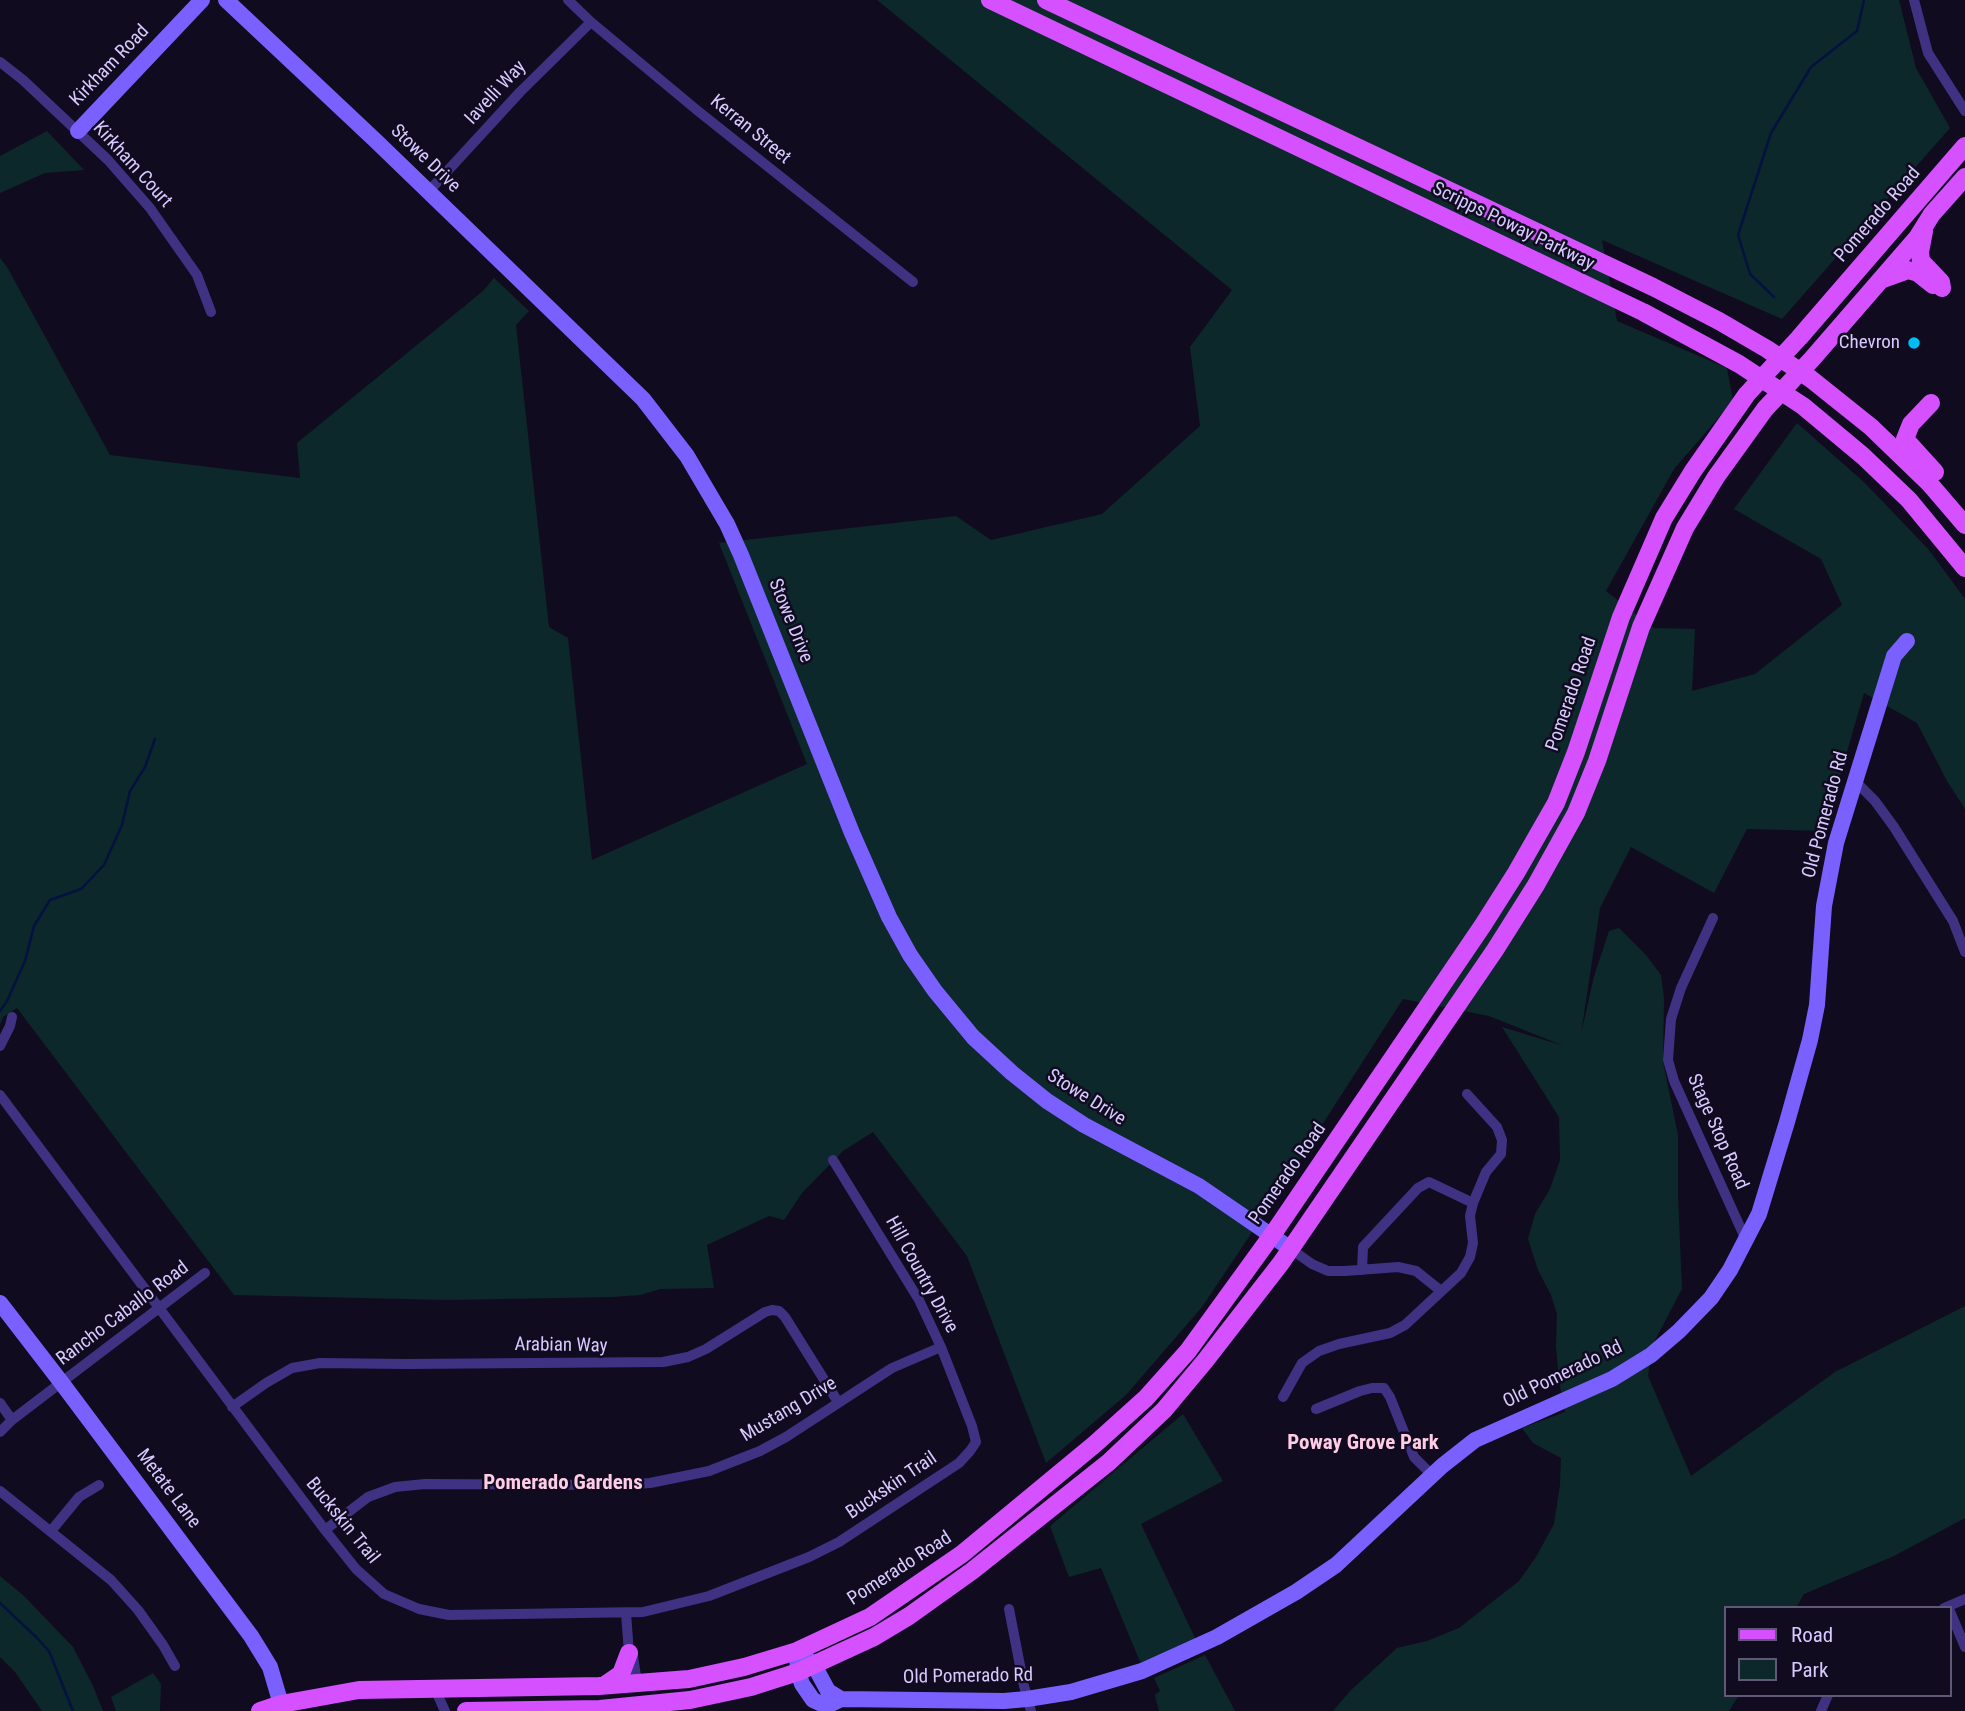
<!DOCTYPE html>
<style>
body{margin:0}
#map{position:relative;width:1965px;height:1711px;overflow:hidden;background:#110b20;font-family:"Roboto Condensed",sans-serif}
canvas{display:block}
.legend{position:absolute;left:1724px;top:1606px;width:228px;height:91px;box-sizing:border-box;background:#110b20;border:2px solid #605779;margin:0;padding:9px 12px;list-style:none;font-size:21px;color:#d7caff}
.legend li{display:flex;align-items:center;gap:14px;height:35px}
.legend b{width:35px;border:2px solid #605779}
</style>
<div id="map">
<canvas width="1965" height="1711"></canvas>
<ul class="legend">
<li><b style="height:9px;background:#d551ff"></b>Road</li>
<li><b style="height:19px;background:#0d282a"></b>Park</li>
</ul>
</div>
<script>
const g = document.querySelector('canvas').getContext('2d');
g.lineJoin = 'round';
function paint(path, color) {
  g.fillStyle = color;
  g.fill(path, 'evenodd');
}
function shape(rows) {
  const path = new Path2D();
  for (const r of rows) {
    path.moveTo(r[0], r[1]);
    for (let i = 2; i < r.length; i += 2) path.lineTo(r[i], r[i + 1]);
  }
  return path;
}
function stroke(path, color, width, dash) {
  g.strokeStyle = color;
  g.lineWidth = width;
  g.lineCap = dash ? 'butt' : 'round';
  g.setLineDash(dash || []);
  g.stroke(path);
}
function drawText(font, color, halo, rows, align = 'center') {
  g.font = font + ' "Roboto Condensed",sans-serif';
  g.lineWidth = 5;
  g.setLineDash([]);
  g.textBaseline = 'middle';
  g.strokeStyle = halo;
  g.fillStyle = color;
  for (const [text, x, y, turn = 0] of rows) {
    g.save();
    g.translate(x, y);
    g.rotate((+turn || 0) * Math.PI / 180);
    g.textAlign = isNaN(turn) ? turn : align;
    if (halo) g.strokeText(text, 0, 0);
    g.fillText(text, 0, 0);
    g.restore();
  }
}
paint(shape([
 [877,0,1899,0,1916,68,1950,128,1782,319,1602,240,1617,321,1727,368,1733,401,1674,469,1606,591,1654,628,1695,629,1692,691,1755,674,1842,605,1821,559,1734,509,1797,423,1865,483,1929,550,1965,599,1965,809,1947,781,1917,723,1864,693,1824,831,1747,829,1714,893,1631,847,1600,908,1581,1034,1594,976,1609,931,1619,928,1646,955,1661,975,1664,998,1663,1062,1678,1135,1678,1195,1682,1289,1652,1346,1648,1376,1691,1476,1835,1372,1965,1306,1965,1518,1894,1556,1804,1594,1796,1608,1725,1608,1725,1695,1739,1695,1729,1711,1333,1711,1350,1691,1397,1648,1427,1641,1459,1628,1519,1581,1536,1557,1554,1524,1560,1485,1561,1458,1533,1443,1522,1428,1565,1412,1559,1380,1556,1347,1557,1314,1551,1295,1538,1270,1528,1239,1535,1214,1550,1189,1560,1160,1559,1117,1502,1027,1564,1046,1489,1016,1403,999,1277,1195,1202,1307,1126,1395,1046,1463,967,1256,873,1132,843,1151,802,1193,784,1220,769,1216,707,1245,714,1288,660,1289,640,1295,612,1297,448,1300,234,1295,17,1008,3,1017,0,1024,0,258,7,267,110,455,300,478,297,443,483,291,494,278,529,311,516,325,549,627,568,638,592,860,807,764,719,543,956,516,991,540,1102,514,1200,426,1190,347,1232,290],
 [47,131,84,170,45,173,0,193,0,156],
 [1183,1414,1223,1481,1141,1524,1196,1640,1141,1664,1101,1568,1069,1577,1050,1526],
 [0,1576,24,1596,73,1647,93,1686,103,1711,42,1711,15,1672,0,1657],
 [1205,1655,1235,1711,1159,1711,1155,1695,1160,1691,1154,1678],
 [153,1673,161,1684,160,1711,116,1711,111,1697]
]), '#0d282a');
stroke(shape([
 [1774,297,1750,274,1738,235,1771,133,1811,67,1857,31,1864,0],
 [0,1011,7,1001,25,961,34,926,50,900,81,889,104,865,122,825,130,791,145,767,155,739],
 [0,1603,36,1637,49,1651,73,1711]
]), '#05123f', 2.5);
stroke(shape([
 [568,0,591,22,698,111,913,282],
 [1914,0,1928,53,1965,111],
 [0,62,23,80,108,160,150,208,197,275,211,312],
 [429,191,520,92,591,22],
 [1855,781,1875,801,1894,827,1953,921,1965,952],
 [1713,918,1681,988,1671,1019,1668,1060,1674,1081,1746,1240],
 [0,1046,10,1026,12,1017],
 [0,1095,325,1530,356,1569,384,1594,419,1609,449,1615,643,1612,709,1596,809,1557,839,1542,959,1463,970,1451,976,1442,972,1426,941,1347,919,1300,833,1160],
 [1291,1249,1312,1264,1328,1271,1345,1271,1398,1267,1416,1271,1441,1291],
 [1362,1270,1363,1247,1418,1188,1429,1182,1473,1203],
 [1283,1397,1302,1363,1319,1351,1339,1344,1390,1333,1405,1325,1461,1273,1470,1257,1473,1243,1470,1216,1473,1203,1486,1172,1501,1154,1502,1140,1497,1127,1467,1094],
 [0,1403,12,1420],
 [232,1407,266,1383,292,1368,320,1363,405,1364,663,1362,688,1357,706,1349,765,1312,772,1310,779,1311,785,1317,838,1402],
 [1316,1409,1360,1391,1372,1388,1384,1388,1390,1397,1414,1457,1432,1475],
 [0,1432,12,1420,71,1375,205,1273],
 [0,1491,111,1580,138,1610,163,1645,175,1666],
 [325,1530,368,1497,395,1487,425,1484,620,1485,650,1483,709,1471,760,1451,786,1437,892,1368,941,1347],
 [51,1531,79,1497,99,1485],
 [1944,1608,1965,1599],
 [1009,1609,1024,1686,1031,1711],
 [1949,1609,1965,1647],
 [626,1613,629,1653,633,1656,637,1683],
 [435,1689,445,1711],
 [1821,1711,1828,1695]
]), '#403283', 10);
stroke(shape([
 [226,0,376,141,643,399,687,456,727,524,741,555,852,833,889,917,910,955,935,991,973,1037,1012,1073,1047,1101,1084,1125,1199,1186,1291,1249],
 [78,131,202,0],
 [0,1303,61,1382,251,1636,270,1667,283,1711],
 [797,1651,798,1672,802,1684,813,1700,822,1704,831,1704,841,1699,1004,1701,1027,1699,1071,1692,1142,1671,1217,1637,1296,1592,1336,1565,1442,1466,1475,1440,1612,1379,1651,1355,1679,1331,1711,1298,1730,1270,1759,1214,1787,1122,1810,1040,1817,1005,1824,906,1836,843,1894,656,1907,641],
 [805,1657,814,1665,828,1691,841,1699]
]), '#7a61ff', 16);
stroke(shape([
 [990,0,1643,312,1739,364,1803,406,1863,456,1909,500,1965,568],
 [1046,0,1653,287,1719,321,1767,349,1811,379,1871,427,1929,483,1965,525],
 [1924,231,1920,252,1921,261,1941,282,1942,288],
 [1883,279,1908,270,1918,273,1933,285],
 [1931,403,1911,424,1905,439,1935,472],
 [605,1685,621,1674,629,1653],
 [260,1711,281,1704,359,1690,599,1686,689,1679,744,1667,797,1651,870,1617,962,1554,1095,1444,1146,1398,1188,1351,1275,1231,1483,925,1516,873,1556,803,1576,752,1621,617,1664,518,1693,471,1747,394,1799,338,1965,146],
 [466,1711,600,1709,690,1700,751,1687,798,1672,874,1637,909,1616,972,1571,1109,1462,1164,1410,1205,1361,1281,1263,1495,950,1536,885,1576,813,1597,761,1641,627,1685,528,1716,477,1765,409,1812,359,1917,238,1932,214,1965,177]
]), '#d551ff', 18);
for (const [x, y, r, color] of [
 [1914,343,7,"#00bcf5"]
]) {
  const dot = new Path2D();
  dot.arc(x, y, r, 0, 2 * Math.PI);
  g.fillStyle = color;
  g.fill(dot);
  stroke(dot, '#110b20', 2.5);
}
drawText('19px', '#d7caff', '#110b20', [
 ["Kirkham Road",110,66,-46],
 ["Iavelli Way",496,93,-47],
 ["Kerran Street",750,130,39],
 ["Stowe Drive",425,159,44],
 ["Kirkham Court",132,165,48],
 ["Pomerado Road",1878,215,-49],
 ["Scripps Poway Parkway",1513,227,26],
 ["Stowe Drive",790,621,68],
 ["Pomerado Road",1572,694,-71],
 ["Old Pomerado Rd",1826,815,-75],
 ["Stowe Drive",1086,1098,32],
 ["Stage Stop Road",1717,1132,66],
 ["Pomerado Road",1288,1174,-55],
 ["Hill Country Drive",921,1275,61],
 ["Rancho Caballo Road",123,1314,-37],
 ["Arabian Way",561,1346,1],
 ["Old Pomerado Rd",1563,1375,-26],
 ["Mustang Drive",789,1410,-31],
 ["Buckskin Trail",892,1486,-34],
 ["Metate Lane",168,1489,53],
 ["Buckskin Trail",342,1521,51],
 ["Pomerado Road",900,1569,-33],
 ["Old Pomerado Rd",968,1677,-1]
]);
drawText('19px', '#d7caff', '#110b20', [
 ["Chevron",1900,343]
], 'right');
drawText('bold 21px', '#ffcce6', '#110b20', [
 ["Poway Grove Park",1363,1444],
 ["Pomerado Gardens",563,1484]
]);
</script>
